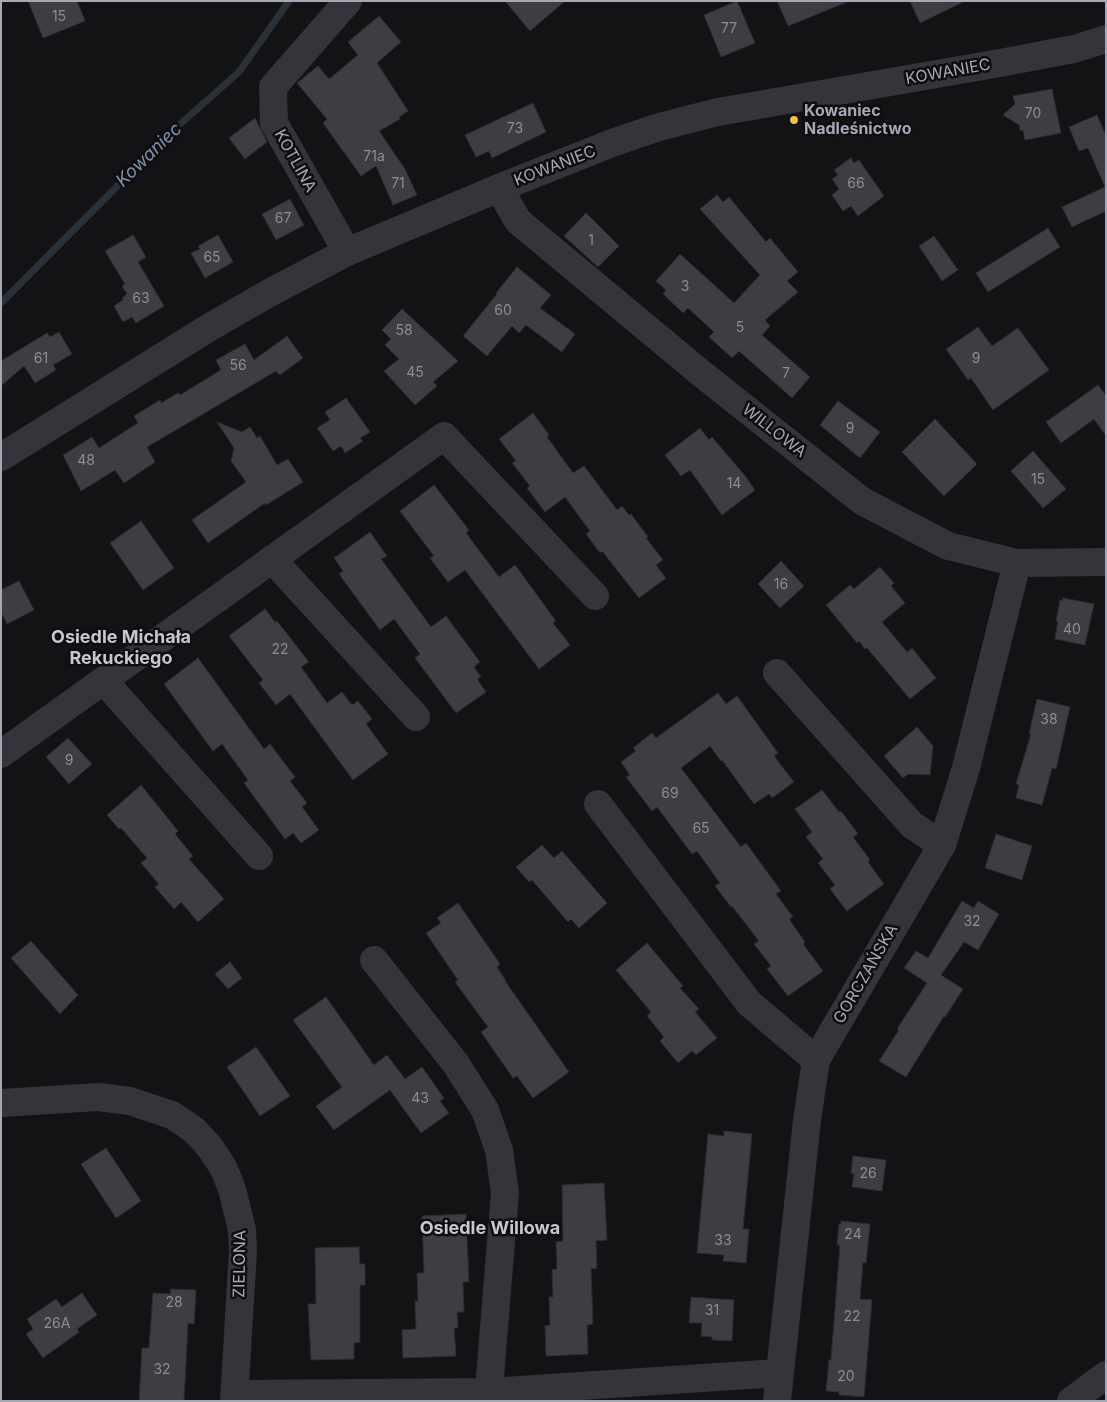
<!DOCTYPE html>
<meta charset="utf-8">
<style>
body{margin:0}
#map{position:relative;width:1107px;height:1402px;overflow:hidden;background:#131315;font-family:Inter,sans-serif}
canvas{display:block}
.frame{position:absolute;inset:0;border:2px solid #a5a8b5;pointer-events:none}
</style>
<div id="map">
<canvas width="1107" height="1402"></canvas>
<div class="frame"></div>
</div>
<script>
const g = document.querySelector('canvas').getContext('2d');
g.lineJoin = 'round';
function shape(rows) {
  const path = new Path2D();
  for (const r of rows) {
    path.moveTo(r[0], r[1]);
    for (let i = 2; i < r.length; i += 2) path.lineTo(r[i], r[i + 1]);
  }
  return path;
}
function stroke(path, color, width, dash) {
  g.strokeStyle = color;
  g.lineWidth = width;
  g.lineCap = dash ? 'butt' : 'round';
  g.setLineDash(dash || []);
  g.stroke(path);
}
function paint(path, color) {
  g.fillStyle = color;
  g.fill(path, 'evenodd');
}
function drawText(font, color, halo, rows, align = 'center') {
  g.font = font + ' Inter,sans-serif';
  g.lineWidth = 5;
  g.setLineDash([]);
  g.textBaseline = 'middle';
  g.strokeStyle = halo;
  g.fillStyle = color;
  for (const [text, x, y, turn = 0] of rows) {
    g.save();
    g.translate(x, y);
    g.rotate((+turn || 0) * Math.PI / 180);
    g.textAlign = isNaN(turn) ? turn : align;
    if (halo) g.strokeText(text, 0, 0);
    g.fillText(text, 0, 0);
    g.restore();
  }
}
stroke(shape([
 [1,303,169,134,239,72,289,1]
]), '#2a3038', 7);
const building = shape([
 [28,1,77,1,85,21,43,38,28,1],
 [505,1,565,1,530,31,505,1],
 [737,1,755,43,721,57,704,15,737,1],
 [777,1,846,1,847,2,788,26,777,1],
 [910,1,965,1,920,23,910,1],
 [379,16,401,42,377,63,408,111,399,117,400,119,379,131,405,169,417,195,393,205,376,166,361,176,323,123,327,119,297,83,318,66,329,79,358,55,348,42,379,16],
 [1052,89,1061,133,1025,140,1023,130,1020,131,1019,125,1003,115,1015,104,1013,96,1052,89],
 [533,103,546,132,492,158,489,151,476,157,465,135,533,103],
 [1097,115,1106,136,1106,211,1072,227,1062,207,1105,187,1088,148,1079,151,1069,127,1097,115],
 [255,118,267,142,245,159,229,138,255,118],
 [851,158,854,163,859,160,884,196,858,216,851,206,843,211,832,195,839,189,832,179,838,175,834,170,851,158],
 [717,195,723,202,729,197,766,242,770,238,798,272,787,281,798,292,765,320,770,326,762,335,810,377,792,398,739,351,732,358,709,337,714,332,688,308,683,313,663,294,666,290,656,281,680,254,734,303,760,275,700,209,717,195],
 [290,199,304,225,276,240,262,214,290,199],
 [586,213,619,246,598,267,564,236,586,213],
 [1048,228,1060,247,988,292,976,273,1048,228],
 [133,235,146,257,138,262,164,306,136,323,132,317,123,322,114,306,123,300,122,298,127,294,122,286,125,284,105,251,133,235],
 [218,235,233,262,205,278,191,253,200,249,198,246,218,235],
 [934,236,958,270,942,281,919,246,934,236],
 [517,267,551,295,540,308,575,334,562,352,526,325,519,333,512,326,487,356,463,336,497,294,496,293,517,267],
 [402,309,458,361,433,382,437,386,415,405,384,371,399,359,385,345,391,339,382,330,402,309],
 [978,327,992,346,1018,328,1049,370,993,410,971,378,968,380,946,349,978,327],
 [59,332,72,354,53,365,56,370,35,383,24,366,1,386,1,361,47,333,50,337,59,332],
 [287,336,303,358,280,375,276,371,147,447,155,462,124,483,115,470,81,491,63,455,92,437,99,448,138,423,134,416,160,400,161,403,178,393,180,395,221,370,216,360,245,344,254,360,287,336],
 [1098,385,1106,396,1106,436,1094,419,1061,443,1046,422,1098,385],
 [346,398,370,432,360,438,363,441,345,453,341,446,333,451,317,428,330,420,325,412,346,398],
 [838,401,880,432,860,458,820,425,838,401],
 [533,413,549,435,547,437,573,473,584,466,617,510,622,506,629,515,631,514,648,537,646,538,663,560,656,565,666,578,639,598,602,551,600,553,586,534,590,531,565,497,545,512,527,488,530,486,512,463,516,461,499,439,533,413],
 [935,419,977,464,944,496,902,452,935,419],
 [217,422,242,432,250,427,257,438,260,436,277,465,288,459,303,482,266,505,265,503,208,543,192,520,246,482,231,461,234,448,217,422],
 [700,428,709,440,712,437,746,477,755,490,722,515,690,470,681,476,665,455,700,428],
 [1033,451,1066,489,1043,508,1011,471,1033,451],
 [434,485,469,530,466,533,499,577,515,565,556,621,553,623,570,645,539,669,465,570,448,582,430,558,434,556,400,511,434,485],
 [141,521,174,568,143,590,110,543,141,521],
 [370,532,387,556,381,559,431,627,446,616,480,662,474,667,481,677,477,679,486,692,456,713,415,658,420,654,394,619,380,630,339,574,343,571,334,558,370,532],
 [781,561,804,586,780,608,758,584,781,561],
 [880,567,894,583,891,586,905,603,882,622,907,652,912,648,936,678,910,699,867,648,865,649,859,641,857,643,826,605,850,585,854,589,880,567],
 [19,581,34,610,7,624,1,612,1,590,19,581],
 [1063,598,1094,604,1085,645,1055,639,1058,621,1056,621,1060,600,1062,601,1063,598],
 [265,609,275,622,277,621,309,662,301,667,327,703,342,692,352,705,358,701,372,719,366,724,388,754,353,780,290,694,276,705,259,683,263,680,229,636,265,609],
 [198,658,264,749,270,744,295,777,290,781,307,803,302,807,319,830,301,843,293,833,285,839,244,783,248,780,222,744,213,751,164,684,198,658],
 [718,693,726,704,737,696,778,753,774,756,794,782,772,798,769,794,754,804,722,760,721,761,710,746,681,768,741,847,746,843,781,891,776,894,793,917,789,919,805,942,803,944,823,971,788,996,767,969,771,966,754,944,759,941,732,906,731,907,715,886,720,883,697,851,692,854,657,807,652,811,626,777,630,775,621,762,636,751,633,748,652,733,656,738,718,693],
 [1037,699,1070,707,1056,769,1052,768,1042,805,1016,798,1019,785,1016,784,1031,734,1029,734,1037,699],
 [917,727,933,746,930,775,908,774,903,778,884,756,917,727],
 [68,738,92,764,69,784,46,757,68,738],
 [141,785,178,831,175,834,193,856,189,859,224,899,198,922,181,902,174,909,155,887,159,884,141,863,147,858,121,828,119,829,107,815,141,785],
 [822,790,839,812,841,811,858,834,853,837,870,860,868,862,884,884,847,911,830,889,835,885,818,863,823,859,806,837,812,832,795,809,822,790],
 [996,834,1032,846,1022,880,985,868,996,834],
 [542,845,554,858,562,851,607,903,579,928,571,919,568,922,532,880,529,882,516,867,542,845],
 [962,901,974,908,978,901,999,914,978,950,964,942,941,975,963,989,945,1017,944,1016,906,1077,879,1061,899,1030,897,1029,927,983,904,968,916,951,928,958,962,901],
 [458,903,500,964,497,967,506,981,505,981,569,1072,533,1098,517,1076,513,1078,481,1032,488,1027,455,982,458,980,426,933,441,923,437,918,458,903],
 [31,941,78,995,60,1014,11,958,31,941],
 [647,943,683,986,680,988,699,1009,695,1012,717,1038,696,1055,692,1051,678,1063,660,1041,664,1037,647,1016,651,1012,616,970,647,943],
 [230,962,242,978,228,989,215,974,230,962],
 [326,997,374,1065,387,1055,405,1079,422,1067,444,1098,440,1101,449,1113,421,1133,390,1090,334,1130,316,1106,342,1087,293,1020,326,997],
 [256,1047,290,1096,260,1116,227,1067,256,1047],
 [724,1131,752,1134,743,1229,749,1229,746,1263,723,1261,724,1255,697,1253,708,1134,724,1136,724,1131],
 [106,1148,141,1201,116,1218,81,1164,106,1148],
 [853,1156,886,1160,882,1191,852,1187,854,1174,851,1173,853,1156],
 [604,1183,607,1240,596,1241,597,1268,591,1269,593,1324,587,1325,588,1354,546,1356,545,1326,550,1325,549,1297,553,1297,552,1270,557,1269,556,1242,563,1241,562,1185,604,1183],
 [466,1214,469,1282,463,1282,464,1312,457,1312,458,1328,454,1328,456,1356,403,1358,402,1330,416,1329,415,1301,418,1301,417,1273,424,1273,422,1216,466,1214],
 [841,1221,870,1224,866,1263,863,1262,860,1299,872,1300,864,1397,839,1395,839,1392,826,1391,829,1360,831,1360,840,1245,837,1245,839,1224,841,1224,841,1221],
 [359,1247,360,1264,365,1264,365,1285,360,1285,360,1342,354,1343,354,1359,311,1360,308,1304,316,1304,315,1248,359,1247],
 [171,1289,196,1290,194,1324,188,1323,184,1401,139,1401,142,1348,149,1348,153,1293,170,1294,171,1289],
 [82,1293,97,1315,77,1329,79,1332,43,1358,26,1334,33,1329,27,1319,56,1299,62,1307,82,1293],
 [691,1297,734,1300,732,1341,712,1340,712,1337,701,1336,702,1323,689,1323,691,1297]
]);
paint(building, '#3d3d42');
stroke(building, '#2d2d31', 1);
stroke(shape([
 [499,188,518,221,702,374,862,501,948,546,1017,563,1106,562],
 [347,252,274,123,273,87,348,1],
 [272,559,416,717],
 [777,673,912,825,942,845],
 [104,681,259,856],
 [1,754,444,436,595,596],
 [598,804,749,1003,816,1060],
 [374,960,456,1064,485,1110,499,1150,505,1193,488,1401],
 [1,1103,98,1097,130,1101,172,1115,194,1130,209,1146,223,1167,232,1189,242,1230,243,1250,234,1401],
 [235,1394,489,1392,779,1373],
 [777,1401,807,1120,816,1060,942,845,966,768,1017,563],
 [1071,1401,1106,1375]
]), '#34343a', 28);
stroke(shape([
 [1,457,210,327,271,292,347,252,499,188,612,143,659,127,718,112,1000,63,1074,49,1106,39]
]), '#34343a', 28);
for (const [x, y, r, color] of [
 [794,120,5,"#eec031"]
]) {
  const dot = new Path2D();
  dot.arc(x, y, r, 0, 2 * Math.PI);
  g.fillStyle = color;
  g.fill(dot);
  stroke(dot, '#0e0e10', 2);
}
drawText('14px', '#8b8d98', null, [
 ["15",59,17],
 ["77",729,29],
 ["70",1033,114],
 ["73",515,129],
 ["71a",374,157],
 ["71",398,184],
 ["66",856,184],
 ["67",283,219],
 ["1",591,241],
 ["65",212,258],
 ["3",685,287],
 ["63",141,299],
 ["60",503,311],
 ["5",740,328],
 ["58",404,331],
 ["61",41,359],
 ["9",976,359],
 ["56",238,366],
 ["45",415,373],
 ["7",786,374],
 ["9",850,429],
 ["48",86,461],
 ["15",1038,480],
 ["14",734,484],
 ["16",781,585],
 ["40",1072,630],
 ["22",280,650],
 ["38",1049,720],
 ["9",69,761],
 ["69",670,794],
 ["65",701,829],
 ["32",972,922],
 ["43",420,1099],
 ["26",868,1174],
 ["24",853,1235],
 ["33",723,1241],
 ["28",174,1303],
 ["31",712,1311],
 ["22",852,1317],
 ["26A",57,1324],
 ["32",162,1370],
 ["20",846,1377]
]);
drawText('16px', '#a5a8b5', '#0e0e10', [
 ["KOWANIEC",948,72,-10],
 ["KOTLINA",295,161,61],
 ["KOWANIEC",555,166,-21],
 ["WILLOWA",774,431,38],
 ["GORCZAŃSKA",866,974,-60],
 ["ZIELONA",240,1264,-89]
]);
drawText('bold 16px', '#a5a8b5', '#0e0e10', [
 ["Kowaniec",804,111],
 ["Nadleśnictwo",804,129]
], 'left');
drawText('italic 18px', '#7c93b0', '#0e0e10', [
 ["Kowaniec",149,155,-44]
]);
drawText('bold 18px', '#c6c8d1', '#0e0e10', [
 ["Osiedle Michała",121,638],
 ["Rekuckiego",121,659],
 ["Osiedle Willowa",490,1229]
]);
</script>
